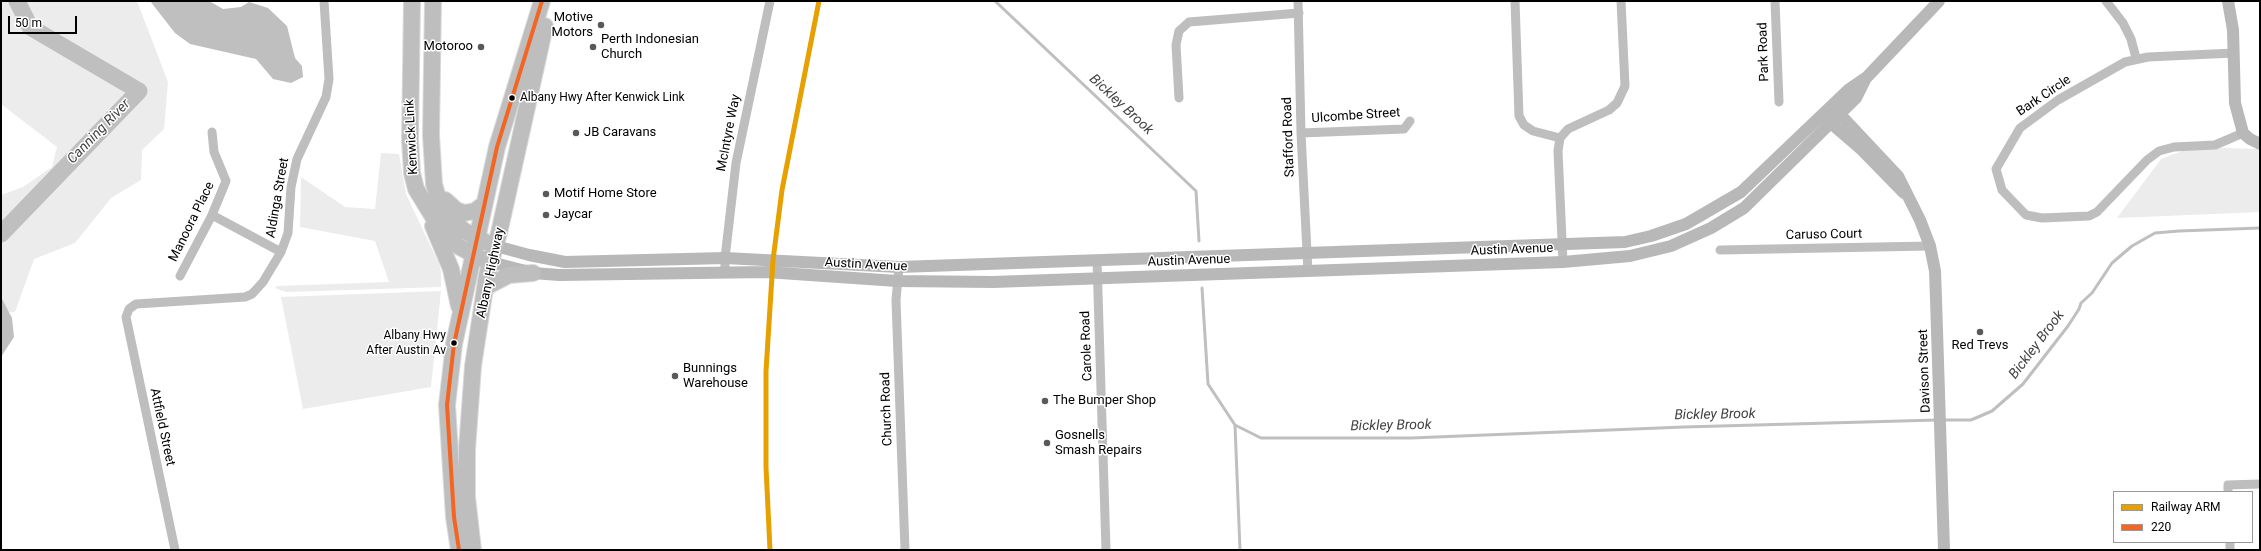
<!DOCTYPE html>
<style>
body{margin:0}
#map{position:relative;width:2261px;height:551px;overflow:hidden;background:#fff;font-family:Roboto,sans-serif}
canvas{display:block}
.frame{position:absolute;inset:0;border:2px solid #000;pointer-events:none}
.legend{position:absolute;left:2113px;top:491px;width:140px;height:52px;box-sizing:border-box;background:#fff;border:1px solid #999;margin:0;padding:5px 7px;list-style:none;font-size:12px;color:#000}
.legend li{display:flex;align-items:center;gap:8px;height:20px}
.legend b{width:20px;border:1px solid #999}
.scale{position:absolute;left:8px;top:16px;width:69px;height:18px;box-sizing:border-box;border:2px solid #000;border-top:0;padding-left:5px;font-size:12px;line-height:14px;white-space:nowrap;color:#000;-webkit-text-stroke:3px #fff;paint-order:stroke}
</style>
<div id="map">
<canvas width="2261" height="551"></canvas>
<div class="frame"></div>
<ul class="legend">
<li><b style="height:5px;background:#e6a100"></b>Railway ARM</li>
<li><b style="height:5px;background:#f26522"></b>220</li>
</ul>
<div class="scale">50 m</div>
</div>
<script>
const g = document.querySelector('canvas').getContext('2d');
g.lineJoin = 'round';
function paint(path, color) {
  g.fillStyle = color;
  g.fill(path, 'evenodd');
}
function shape(rows) {
  const path = new Path2D();
  for (const r of rows) {
    path.moveTo(r[0], r[1]);
    for (let i = 2; i < r.length; i += 2) path.lineTo(r[i], r[i + 1]);
  }
  return path;
}
function stroke(path, color, width, dash) {
  g.strokeStyle = color;
  g.lineWidth = width;
  g.lineCap = dash ? 'butt' : 'round';
  g.setLineDash(dash || []);
  g.stroke(path);
}
function drawText(font, color, halo, rows, align = 'center') {
  g.font = font + ' Roboto,sans-serif';
  g.lineWidth = 3;
  g.setLineDash([]);
  g.textBaseline = 'middle';
  g.strokeStyle = halo;
  g.fillStyle = color;
  for (const [text, x, y, turn = 0] of rows) {
    g.save();
    g.translate(x, y);
    g.rotate((+turn || 0) * Math.PI / 180);
    g.textAlign = isNaN(turn) ? turn : align;
    if (halo) g.strokeText(text, 0, 0);
    g.fillText(text, 0, 0);
    g.restore();
  }
}
paint(shape([
 [1,1,137,1,168,82,164,129,142,150,141,180,111,198,75,243,34,259,15,312,1,313,1,195,23,187,52,167,57,147,1,104],
 [2193,147,2260,149,2260,212,2117,218,2161,159],
 [381,153,399,154,406,194,439,264,441,272,441,287,286,292,275,288,277,286,389,282,375,241,300,227,301,177,345,207,375,209],
 [441,291,431,387,303,409,281,297]
]), '#ececec');
paint(shape([
 [150,1,209,1,223,9,241,7,249,2,268,8,287,26,295,58,302,66,303,77,291,83,273,79,256,59,190,44,175,33],
 [1,297,12,318,14,337,1,357]
]), '#bfbfbf');
stroke(shape([
 [995,1,1196,191,1199,241],
 [1202,288,1208,384,1235,425,1261,438,1411,438,1684,427,1937,420],
 [1942,420,1971,420,1992,411,2023,384,2068,326,2079,309,2081,303,2092,293,2112,263,2132,246,2155,233,2179,231,2260,228],
 [1235,425,1240,550]
]), '#bfbfbf', 3);
stroke(shape([
 [1,234,139,91,30,27,17,1]
]), '#bfbfbf', 17);
const highway = shape([
 [412,1,410,140,412,173,416,189,438,225,458,246,482,259],
 [433,1,431,135,434,184,438,198,453,220,463,230,485,242],
 [445,200,456,210,464,213,475,211,484,204],
 [433,226,451,269,459,306],
 [486,287,509,275,533,273],
 [459,550,454,517,447,405,454,344,497,147,542,1],
 [473,550,467,497,467,449,473,366,487,275,499,233,545,26]
]);
stroke(highway, '#dbdbdb', 18);
stroke(shape([
 [1298,1,1301,133,1308,272],
 [1515,1,1519,116,1524,125,1533,131,1560,138,1558,151,1563,262],
 [1775,1,1779,102],
 [2106,1,2123,23,2131,39,2136,58],
 [2234,53,2148,57,2125,62,2058,100,2020,128,1996,169,2002,190,2026,215,2042,218,2089,216,2097,212,2147,160,2159,151,2174,147,2215,145,2243,133],
 [1179,98,1176,45,1179,31,1189,22,1299,13],
 [1301,133,1404,129,1410,121],
 [1560,138,1568,129,1609,110,1617,103,1625,86,1621,1],
 [212,215,281,252],
 [1720,250,1930,246],
 [1097,261,1106,550],
 [899,267,896,300,905,550],
 [725,272,725,258,736,163,770,1],
 [180,276,212,215,226,181,214,152,212,132],
 [2228,492,2228,485,2260,484],
 [2230,542,2230,550],
 [175,550,126,317,129,309,136,304,245,297,252,294,263,282,281,252,288,233,291,187,297,159,326,97,329,79,324,1]
]), '#bebebe', 9);
stroke(shape([
 [2228,1,2233,30,2235,103,2243,133,2250,139,2260,144],
 [1836,110,1898,176,1920,220,1930,246,1935,271,1936,299,1944,550],
 [1826,119,1862,150,1904,193],
 [496,246,529,255,565,262,725,258,899,267,1625,242,1651,236,1686,224,1741,192,1848,90,1867,77,1939,1],
 [491,262,533,273,559,275,766,272,897,281,993,282,1563,262,1630,256,1671,246,1711,228,1744,208,1856,98,1866,78]
]), '#b8b8b8', 12);
stroke(highway, '#bebebe', 16);
stroke(shape([
 [459,550,454,517,447,405,454,344,497,147,542,1]
]), '#f26522', 4);
stroke(shape([
 [770,550,766,467,766,371,773,260,782,190,819,1]
]), '#e6a100', 5);
for (const [x, y, r, color] of [
 [601,25,4,"#595959"],
 [481,47,4,"#595959"],
 [593,47,4,"#595959"],
 [512,98,3.5,"#000"],
 [576,133,4,"#595959"],
 [546,194,4,"#595959"],
 [546,215,4,"#595959"],
 [1980,332,4,"#595959"],
 [454,343,3.5,"#000"],
 [675,376,4,"#595959"],
 [1045,401,4,"#595959"],
 [1047,443,4,"#595959"]
]) {
  const dot = new Path2D();
  dot.arc(x, y, r, 0, 2 * Math.PI);
  g.fillStyle = color;
  g.fill(dot);
  stroke(dot, '#fff', 1.5);
}
drawText('12px', '#000', '#fff', [
 ["Albany Hwy After Kenwick Link",520,98],
 ["Albany Hwy",446,336,"right"],
 ["After Austin Av",446,351,"right"]
], 'left');
drawText('13px', '#000', '#fff', [
 ["Motive",593,18,"right"],
 ["Motors",593,33,"right"],
 ["Perth Indonesian",601,40],
 ["Church",601,55],
 ["Motoroo",473,47,"right"],
 ["JB Caravans",584,133],
 ["Motif Home Store",554,194],
 ["Jaycar",554,215],
 ["Red Trevs",1980,346,"center"],
 ["Bunnings",683,369],
 ["Warehouse",683,384],
 ["The Bumper Shop",1053,401],
 ["Gosnells",1055,436],
 ["Smash Repairs",1055,451]
], 'left');
drawText('13px', '#000', '#fff', [
 ["Park Road",1764,52,-92],
 ["Bark Circle",2044,96,-34],
 ["Ulcombe Street",1356,116,-4],
 ["McIntyre Way",729,133,-79],
 ["Kenwick Link",412,137,-93],
 ["Stafford Road",1289,137,-92],
 ["Aldinga Street",278,198,-80],
 ["Manoora Place",192,222,-64],
 ["Caruso Court",1824,235,-1],
 ["Austin Avenue",1512,250,-2],
 ["Austin Avenue",1189,261,-2],
 ["Austin Avenue",866,265,3],
 ["Albany Highway",491,273,-78],
 ["Carole Road",1087,346,-92],
 ["Davison Street",1925,371,-92],
 ["Church Road",887,409,-92],
 ["Attfield Street",162,427,78]
]);
drawText('italic 14px', '#444', '#fff', [
 ["Bickley Brook",1121,105,43],
 ["Canning River",99,132,-46],
 ["Bickley Brook",2037,345,-53],
 ["Bickley Brook",1715,415,-1],
 ["Bickley Brook",1391,426,-1]
]);
</script>
